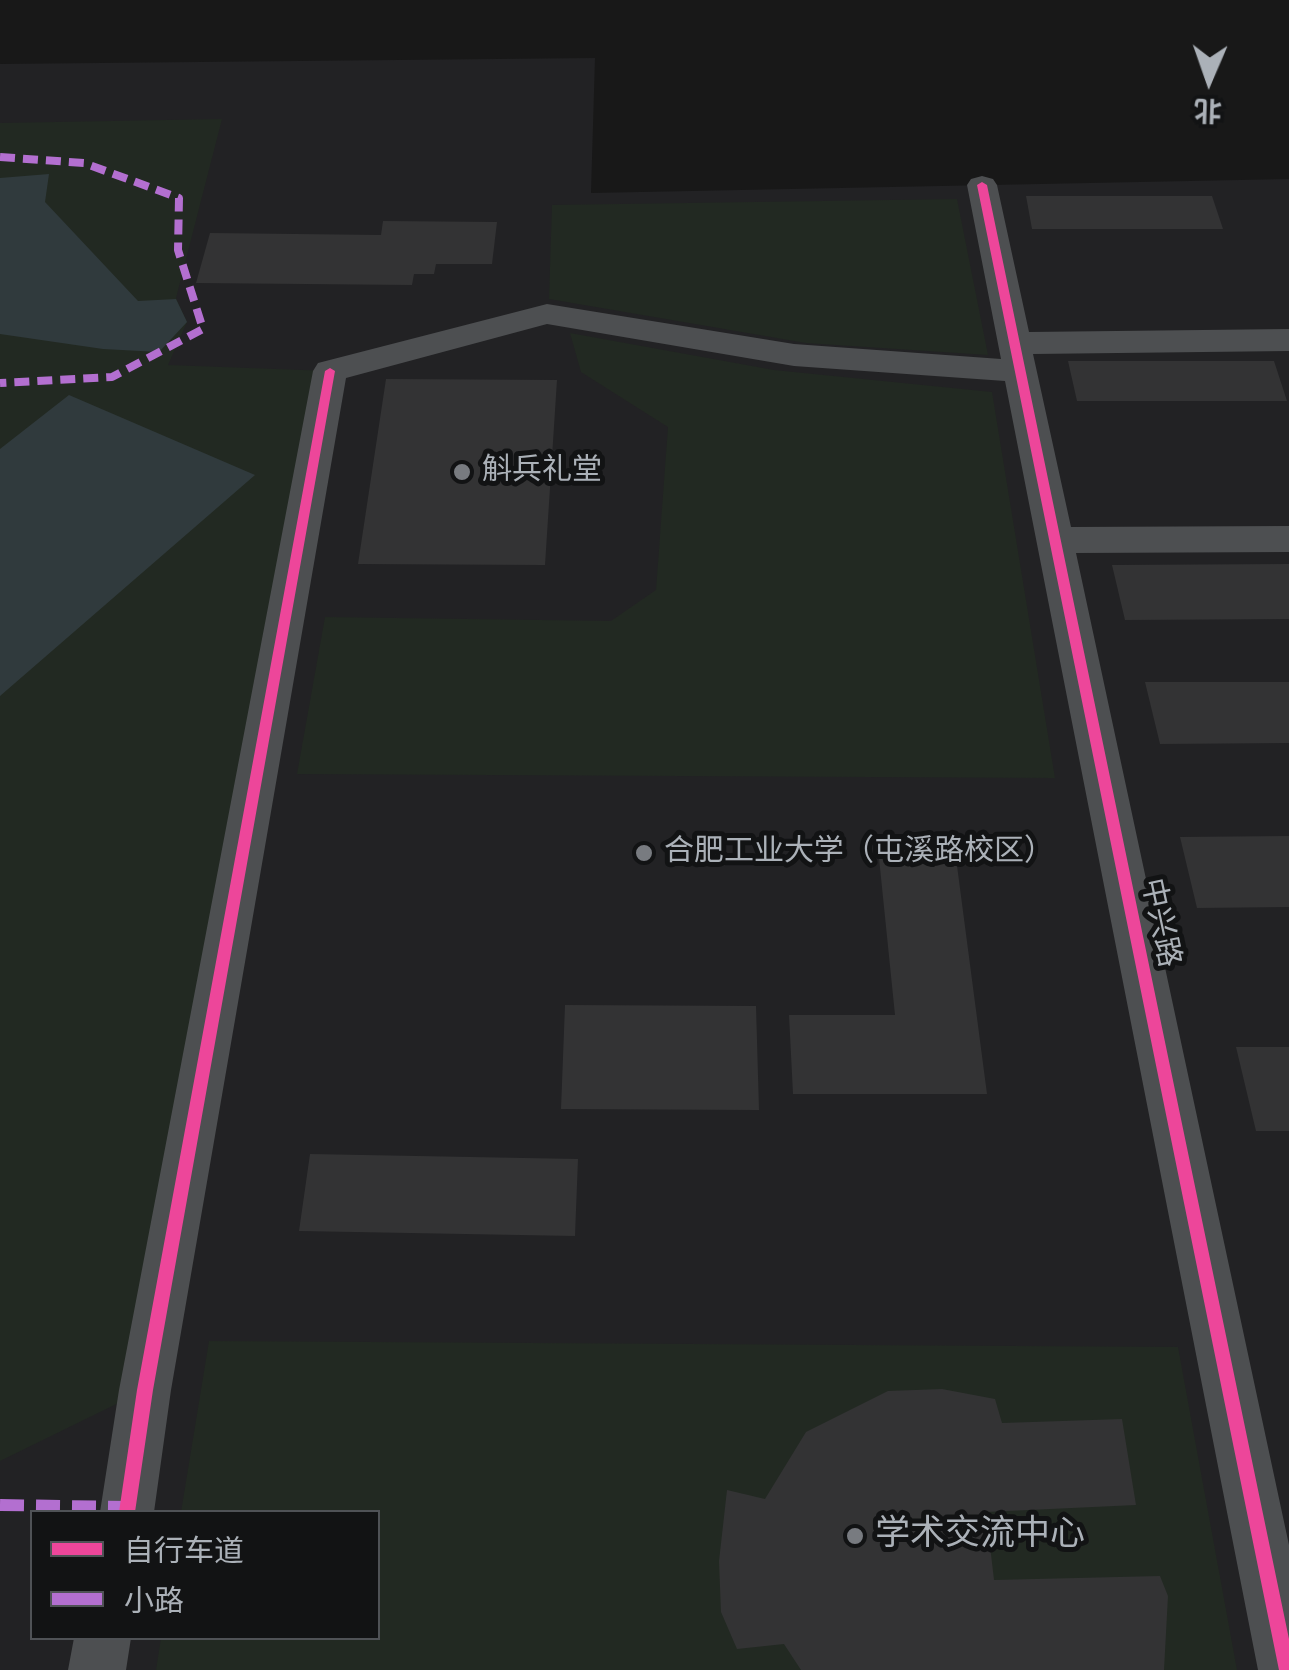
<!DOCTYPE html>
<meta charset="utf-8">
<style>
body{margin:0}
#map{position:relative;width:1289px;height:1670px;overflow:hidden;background:#181818;font-family:"Nunito Sans","Noto Sans SC",sans-serif}
canvas{display:block}
.legend{position:absolute;left:30px;top:1510px;width:350px;height:130px;box-sizing:border-box;background:#121314;border:2px solid #4f5256;margin:0;padding:12px 18px;list-style:none;font-size:30px;color:#abb1b8}
.legend li{display:flex;align-items:center;gap:20px;height:50px}
.legend b{width:50px;border:2px solid #4f5256}
.north{position:absolute;left:1159px;top:30px;width:100px;height:100px;-webkit-text-stroke:8px #121314;paint-order:stroke;rotate:182deg;font-size:28px;font-weight:700;line-height:40px;text-align:center;color:#abb1b8}
.north::after{content:'';display:block;margin:auto;width:35px;height:45px;background:#abb1b8;clip-path:polygon(50% 0,100% 100%,50% 72%,0 100%)}
</style>
<div id="map">
<canvas width="1289" height="1670"></canvas>
<ul class="legend">
<li><b style="height:12px;background:#ed469a"></b>自行车道</li>
<li><b style="height:12px;background:#b36fd0"></b>小路</li>
</ul>
<div class="north">北</div>
</div>
<script>
const g = document.querySelector('canvas').getContext('2d');
g.lineJoin = 'round';
function paint(path, color) {
  g.fillStyle = color;
  g.fill(path, 'evenodd');
}
function shape(rows) {
  const path = new Path2D();
  for (const r of rows) {
    path.moveTo(r[0], r[1]);
    for (let i = 2; i < r.length; i += 2) path.lineTo(r[i], r[i + 1]);
  }
  return path;
}
function stroke(path, color, width, dash) {
  g.strokeStyle = color;
  g.lineWidth = width;
  g.lineCap = dash ? 'butt' : 'round';
  g.setLineDash(dash || []);
  g.stroke(path);
}
function drawText(font, color, halo, rows, align = 'center') {
  g.font = font + ' "Nunito Sans","Noto Sans SC",sans-serif';
  g.lineWidth = 10;
  g.setLineDash([]);
  g.textBaseline = 'middle';
  g.strokeStyle = halo;
  g.fillStyle = color;
  for (const [text, x, y, turn = 0] of rows) {
    g.save();
    g.translate(x, y);
    g.rotate((+turn || 0) * Math.PI / 180);
    g.textAlign = isNaN(turn) ? turn : align;
    if (halo) g.strokeText(text, 0, 0);
    g.fillText(text, 0, 0);
    g.restore();
  }
}
paint(shape([
 [595,58,591,193,1289,179,1289,1670,0,1670,0,64],
 [32,1512,378,1512,378,1638,32,1638]
]), '#222224');
paint(shape([
 [222,119,176,298,187,322,168,365,330,371,145,1390,0,1461,0,123],
 [957,199,988,355,806,343,549,299,552,205],
 [570,333,774,370,992,392,1055,778,297,774,325,617,611,621,656,590,668,427,581,372],
 [209,1341,1178,1347,1237,1670,156,1670,161,1638,378,1638,378,1512,181,1512]
]), '#222922');
paint(shape([
 [49,174,45,202,138,301,176,299,187,322,159,352,103,349,0,334,0,178],
 [69,395,255,475,0,696,0,449]
]), '#303a3d');
paint(shape([
 [1026,196,1212,196,1223,229,1032,229],
 [383,221,497,222,492,264,436,264,434,274,414,274,412,285,196,283,210,233,381,235],
 [1068,361,1274,361,1287,401,1077,401],
 [386,379,557,380,545,565,358,564],
 [1289,564,1289,619,1125,620,1112,565],
 [1145,682,1289,682,1289,743,1160,744],
 [1289,836,1289,907,1197,908,1180,837],
 [879,858,956,858,987,1094,793,1094,789,1015,895,1015],
 [565,1005,756,1006,759,1110,561,1109],
 [1236,1047,1289,1047,1289,1131,1256,1131],
 [310,1154,578,1159,575,1236,299,1231],
 [942,1389,995,1399,1002,1423,1122,1419,1136,1505,986,1512,994,1580,1160,1576,1168,1596,1164,1670,801,1670,784,1644,737,1649,721,1612,719,1561,727,1490,765,1499,806,1432,888,1391]
]), '#333334');
paint(shape([
 [982,176,993,179,997,185,1029,332,1289,329,1289,351,1033,354,1071,527,1289,526,1289,552,1076,553,1289,1545,1289,1670,1258,1670,1005,381,794,366,547,324,346,378,171,1390,154,1512,100,1512,119,1390,313,371,318,363,547,304,794,344,1001,359,967,185,971,179,982,176],
 [74,1638,131,1638,126,1670,68,1670,74,1638]
]), '#4d4f51');
stroke(shape([
 [0,157,84,163,179,198,178,250,203,329,112,377,0,383]
]), '#b36fd0', 8, [15, 8]);
stroke(shape([
 [0,1505,128,1507]
]), '#b36fd0', 12, [24, 12]);
paint(shape([
 [982,182,987,185,1289,1639,1289,1670,1279,1670,977,185,982,182],
 [330,368,335,371,153,1390,135,1512,119,1512,137,1390,325,371,330,368]
]), '#ed469a');
for (const [x, y, r, color] of [
 [462,472,10,"#787b80"],
 [644,853,10,"#787b80"],
 [855,1536,10,"#787b80"]
]) {
  const dot = new Path2D();
  dot.arc(x, y, r, 0, 2 * Math.PI);
  g.fillStyle = color;
  g.fill(dot);
  stroke(dot, '#121314', 4);
}
drawText('30px', '#abb1b8', '#121314', [
 ["斛兵礼堂",482,472],
 ["合肥工业大学（屯溪路校区）",664,853]
], 'left');
drawText('30px', '#abb1b8', '#121314', [
 ["中兴路",1159,923,78]
]);
drawText('35px', '#abb1b8', '#121314', [
 ["学术交流中心",875,1536]
], 'left');
</script>
